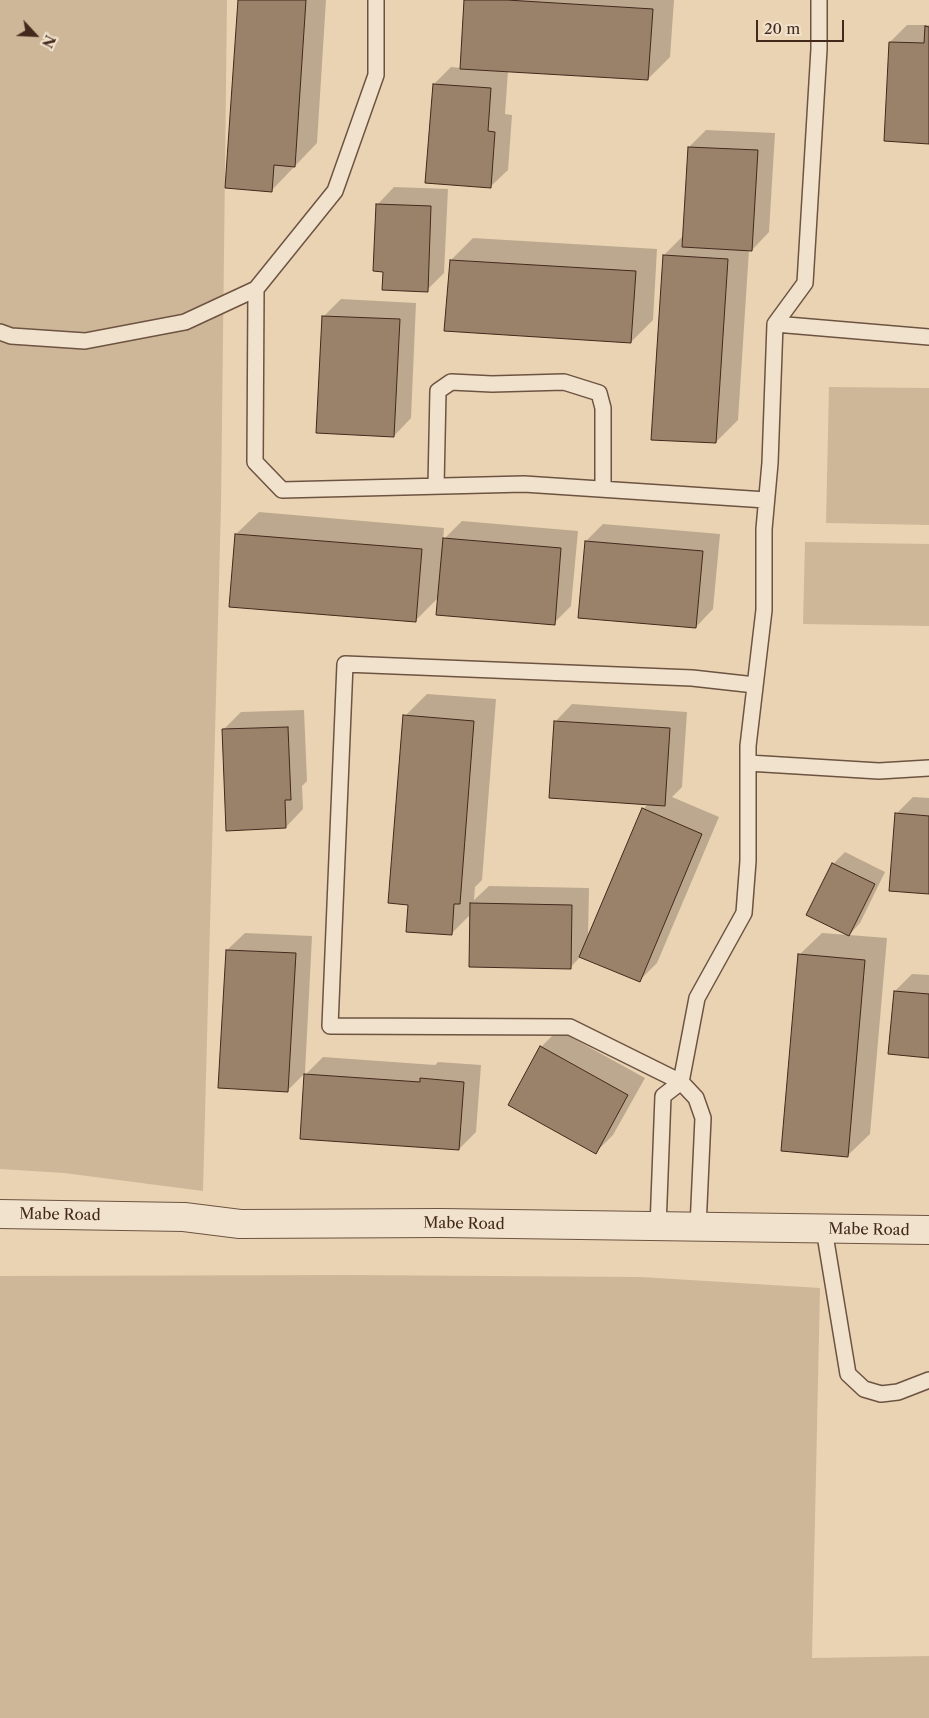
<!DOCTYPE html>
<style>
body{margin:0}
#map{position:relative;width:929px;height:1718px;overflow:hidden;background:#ead3b2;font-family:"Libre Caslon Text",serif}
canvas{display:block}
.north{position:absolute;left:10px;top:10px;width:50px;height:50px;-webkit-text-stroke:4px #f1e2cd;paint-order:stroke;rotate:115deg;font-size:14px;font-weight:700;line-height:20px;text-align:center;color:#43281c}
.north::after{content:'';display:block;margin:auto;width:18px;height:22px;background:#43281c;clip-path:polygon(50% 0,100% 100%,50% 72%,0 100%)}
.scale{position:absolute;left:756px;top:20px;width:88px;height:22px;box-sizing:border-box;border:2px solid #43281c;border-top:0;padding-left:6px;font-size:15px;line-height:18px;white-space:nowrap;color:#43281c;-webkit-text-stroke:4px #f1e2cd;paint-order:stroke}
</style>
<div id="map">
<canvas width="929" height="1718"></canvas>
<div class="north">N</div>
<div class="scale">20 m</div>
</div>
<script>
const g = document.querySelector('canvas').getContext('2d');
g.lineJoin = 'round';
function paint(path, color) {
  g.fillStyle = color;
  g.fill(path, 'evenodd');
}
function shape(rows) {
  const path = new Path2D();
  for (const r of rows) {
    path.moveTo(r[0], r[1]);
    for (let i = 2; i < r.length; i += 2) path.lineTo(r[i], r[i + 1]);
  }
  return path;
}
function stroke(path, color, width, dash) {
  g.strokeStyle = color;
  g.lineWidth = width;
  g.lineCap = dash ? 'butt' : 'round';
  g.setLineDash(dash || []);
  g.stroke(path);
}
function drawText(font, color, halo, rows, align = 'center') {
  g.font = font + ' "Libre Caslon Text",serif';
  g.lineWidth = 4.5;
  g.setLineDash([]);
  g.textBaseline = 'middle';
  g.strokeStyle = halo;
  g.fillStyle = color;
  for (const [text, x, y, turn = 0] of rows) {
    g.save();
    g.translate(x, y);
    g.rotate((+turn || 0) * Math.PI / 180);
    g.textAlign = isNaN(turn) ? turn : align;
    if (halo) g.strokeText(text, 0, 0);
    g.fillText(text, 0, 0);
    g.restore();
  }
}
paint(shape([
 [0,0,227,0,221,506,203,1191,64,1173,0,1169],
 [829,387,929,388,929,525,826,523],
 [805,542,929,544,929,626,803,624],
 [350,1275,641,1277,820,1288,812,1658,929,1656,929,1718,0,1718,0,1276]
]), '#ceb698');
paint(shape([
 [239,0,326,0,317,143,272,190],
 [466,0,674,0,670,57,648,79,508,71,505,114,512,115,508,170,490,187,434,84,451,67,461,68],
 [907,25,929,25,929,142,890,42],
 [706,130,775,133,769,232,752,250,749,250,738,420,716,442,664,255,684,235,689,147],
 [394,187,448,189,444,273,427,290,384,271,377,205],
 [473,238,657,249,653,320,631,342,451,260],
 [341,299,416,303,411,418,394,436,324,316],
 [259,512,444,528,443,540,462,521,578,531,571,606,554,623,439,597,415,621,236,534],
 [603,524,720,534,713,609,696,627,586,541],
 [427,694,496,699,482,880,475,887,474,900,489,886,589,888,588,939,643,809,648,804,555,722,572,704,687,712,682,787,672,797,719,817,657,963,639,981,581,956,570,968,471,914,451,934,410,904,405,716],
 [304,710,307,781,302,786,303,809,286,827,227,829,223,730,241,712],
 [913,797,929,798,929,892,896,814],
 [845,852,885,872,860,923,849,935,887,938,870,1134,847,1156,799,955,822,933,848,935,833,864],
 [245,933,312,936,305,1073,287,1091,227,950],
 [912,974,929,975,929,1057,895,991],
 [558,1030,645,1078,613,1135,596,1152,541,1047],
 [323,1057,435,1065,438,1062,481,1065,476,1132,459,1149,306,1074]
]), '#0003');
const building = shape([
 [238,0,306,0,295,167,274,165,272,192,225,188,238,0],
 [464,0,507,0,653,9,648,80,460,69,464,0],
 [925,26,929,27,929,144,884,141,889,42,924,43,925,26],
 [433,84,491,88,488,131,495,132,491,188,425,183,433,84],
 [688,147,758,150,752,251,682,247,688,147],
 [376,204,431,206,428,292,382,290,383,272,373,271,376,204],
 [663,255,728,259,716,443,651,440,663,255],
 [450,260,636,271,631,343,444,331,450,260],
 [322,316,400,319,394,437,316,433,322,316],
 [235,534,422,549,416,622,229,607,235,534],
 [443,538,561,548,555,625,436,615,443,538],
 [585,541,703,551,696,628,578,618,585,541],
 [403,715,474,721,460,904,454,904,452,935,406,932,408,905,388,903,403,715],
 [554,721,670,728,665,806,549,798,554,721],
 [288,727,291,800,285,800,286,828,226,831,222,729,288,727],
 [642,808,702,834,640,982,579,957,642,808],
 [895,813,929,816,929,894,889,891,895,813],
 [832,863,875,884,849,936,806,915,832,863],
 [470,903,572,905,571,969,469,967,470,903],
 [226,950,296,953,288,1092,218,1088,226,950],
 [798,954,865,960,848,1157,781,1151,798,954],
 [894,991,929,994,929,1058,888,1054,894,991],
 [540,1046,628,1095,596,1154,508,1105,540,1046],
 [304,1074,420,1082,420,1078,464,1082,459,1150,300,1139,304,1074]
]);
paint(building, '#9a816a');
stroke(building, '#43281c', 1);
const lane = shape([
 [376,0,376,75,335,191,256,289,255,462,282,490,524,484,766,500],
 [775,324,805,283,819,49,819,0],
 [0,332,11,336,85,341,185,322,256,289],
 [436,486,438,391,451,382,492,384,564,382,599,393,603,408,603,489],
 [748,763,879,771,929,768],
 [658,1227,663,1096,681,1082,697,998,744,913,748,861,748,746,764,610,764,529,770,463,775,324,929,337],
 [698,1227,703,1118,696,1098,681,1082,570,1027,330,1026,345,664,692,678,755,685],
 [824,1229,848,1374,864,1389,881,1394,898,1392,929,1380]
]);
const street = shape([
 [0,1214,184,1217,240,1224,441,1223,929,1230]
]);
stroke(lane, '#6d5342', 18);
stroke(street, '#6d5342', 30);
stroke(lane, '#f1e2cd', 15);
stroke(street, '#f1e2cd', 28);
drawText('15px', '#43281c', '#f1e2cd', [
 ["Mabe Road",60,1215,1],
 ["Mabe Road",464,1224,1],
 ["Mabe Road",869,1230,1]
]);
</script>
